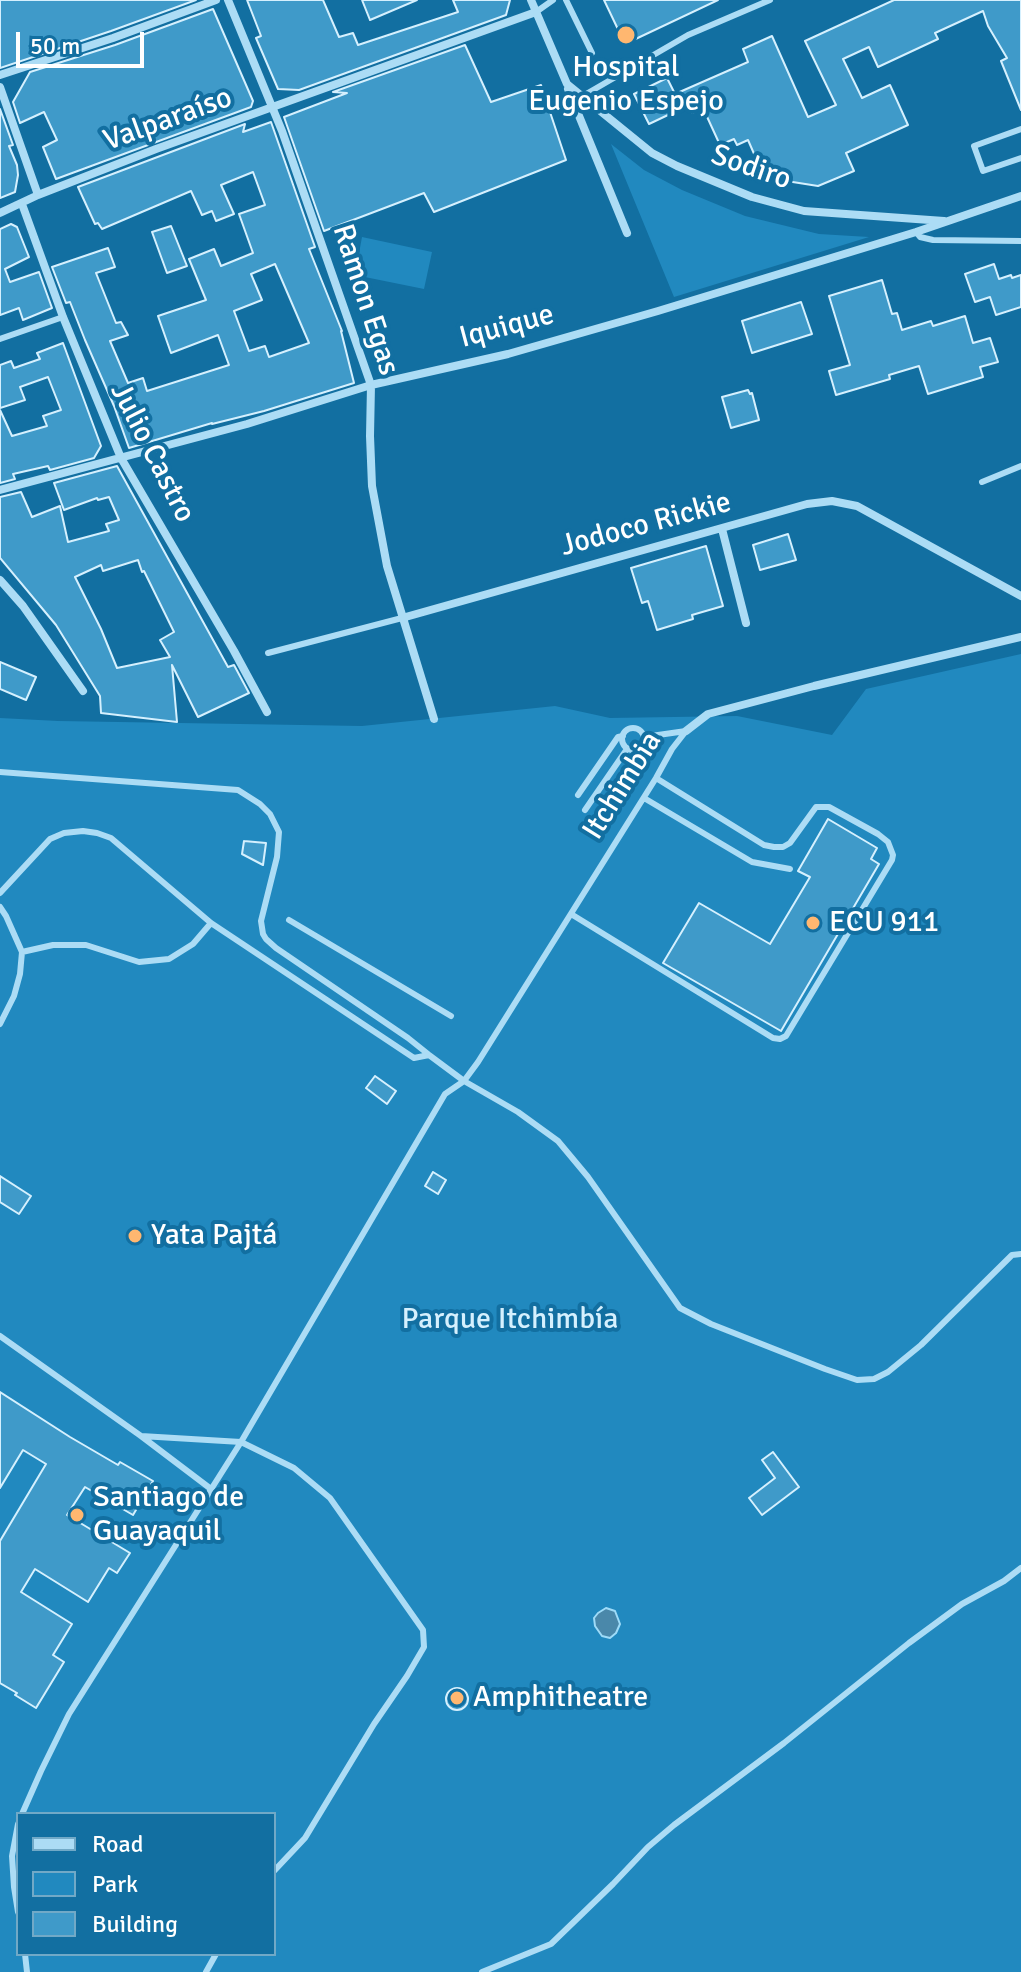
<!DOCTYPE html>
<meta charset="utf-8">
<style>
body{margin:0}
#map{position:relative;width:1021px;height:1972px;overflow:hidden;background:#126fa1;font-family:Signika,sans-serif}
canvas{display:block}
.legend{position:absolute;left:16px;top:1812px;width:260px;height:144px;box-sizing:border-box;background:#126fa1;border:2px solid #71a9c7;margin:0;padding:10px 14px;list-style:none;font-size:24px;color:#fff}
.legend li{display:flex;align-items:center;gap:16px;height:40px}
.legend b{width:40px;border:2px solid #71a9c7}
.scale{position:absolute;left:16px;top:32px;width:128px;height:36px;box-sizing:border-box;border:4px solid #fff;border-top:0;padding-left:10px;font-size:24px;line-height:28px;white-space:nowrap;color:#fff;-webkit-text-stroke:6px #126fa1;paint-order:stroke}
</style>
<div id="map">
<canvas width="1021" height="1972"></canvas>
<ul class="legend">
<li><b style="height:10px;background:#acdcf5"></b>Road</li>
<li><b style="height:22px;background:#2189bf"></b>Park</li>
<li><b style="height:22px;background:#3f9ac9"></b>Building</li>
</ul>
<div class="scale">50 m</div>
</div>
<script>
const g = document.querySelector('canvas').getContext('2d');
g.lineJoin = 'round';
function paint(path, color) {
  g.fillStyle = color;
  g.fill(path, 'evenodd');
}
function shape(rows) {
  const path = new Path2D();
  for (const r of rows) {
    if (r.length === 3) {
      path.moveTo(r[0] + r[2], r[1]);
      path.arc(r[0], r[1], r[2], 0, 2 * Math.PI);
      continue;
    }
    path.moveTo(r[0], r[1]);
    for (let i = 2; i < r.length; i += 2) path.lineTo(r[i], r[i + 1]);
  }
  return path;
}
function stroke(path, color, width, dash) {
  g.strokeStyle = color;
  g.lineWidth = width;
  g.lineCap = dash ? 'butt' : 'round';
  g.setLineDash(dash || []);
  g.stroke(path);
}
function drawText(font, color, halo, rows, align = 'center') {
  g.font = font + ' Signika,sans-serif';
  g.lineWidth = 8;
  g.setLineDash([]);
  g.textBaseline = 'middle';
  g.strokeStyle = halo;
  g.fillStyle = color;
  for (const [text, x, y, turn = 0] of rows) {
    g.save();
    g.translate(x, y);
    g.rotate((+turn || 0) * Math.PI / 180);
    g.textAlign = isNaN(turn) ? turn : align;
    if (halo) g.strokeText(text, 0, 0);
    g.fillText(text, 0, 0);
    g.restore();
  }
}
paint(shape([
 [611,144,644,170,682,190,745,216,819,234,869,237,674,297],
 [362,237,432,252,424,289,355,275],
 [1021,654,1021,1972,0,1972,0,718,58,721,362,726,555,706,610,718,737,716,832,735,866,689],
 [18,1814,274,1814,274,1954,18,1954]
]), '#2189bf');
const water = shape([
 [606,1608,615,1611,620,1624,616,1633,610,1638,602,1636,595,1626,594,1618,598,1613,606,1608]
]);
paint(water, '#4a88aa');
stroke(water, '#9edbf8', 2);
const building = shape([
 [0,0,196,0,111,31,0,68,0,0],
 [247,0,323,0,339,37,353,33,358,45,458,12,453,0,510,0,506,15,299,90,278,89,256,38,261,36,247,0],
 [362,0,417,0,370,20,362,0],
 [604,0,718,0,625,44,604,0],
 [894,0,1021,0,1021,110,1001,61,1007,58,988,26,983,11,935,33,938,39,878,67,869,47,843,59,862,98,890,85,908,125,846,153,854,171,818,186,780,180,774,167,762,172,748,140,737,145,734,139,720,145,703,108,692,113,689,105,649,124,634,94,667,78,675,94,748,62,743,49,772,36,808,117,836,105,805,41,894,0],
 [213,9,253,101,251,107,56,179,43,147,57,140,44,112,20,123,13,102,30,72,115,45,213,9],
 [465,45,491,102,541,85,566,160,434,212,424,193,324,231,284,117,347,93,333,92,465,45],
 [0,109,13,145,9,146,17,165,18,175,15,192,0,198,0,109],
 [271,122,315,247,309,249,342,331,341,331,354,383,264,411,212,424,212,423,129,448,114,406,85,340,70,302,66,303,52,267,108,248,115,267,96,273,116,323,121,322,128,335,110,341,128,383,143,378,147,391,229,365,218,335,171,353,158,316,206,300,189,259,214,249,221,266,253,253,239,214,265,205,253,172,221,185,234,214,216,221,212,211,202,215,191,191,102,229,98,223,95,224,78,187,245,124,243,132,271,122],
 [275,264,309,343,269,357,265,346,249,351,234,311,262,300,251,274,275,264],
 [11,224,17,227,29,257,5,269,10,282,39,272,52,308,23,320,19,308,0,315,0,229,11,224],
 [171,226,187,266,167,273,152,232,171,226],
 [994,264,999,279,1011,275,1012,278,1021,275,1021,307,996,315,990,297,975,302,965,274,994,264],
 [882,280,892,314,897,313,902,330,931,321,933,326,965,316,973,343,990,338,998,362,980,367,983,377,928,394,919,366,889,375,890,379,836,395,829,371,850,365,829,296,882,280],
 [801,302,812,334,752,353,742,321,801,302],
 [63,343,101,446,94,458,50,470,48,466,13,474,15,479,0,483,0,410,12,436,47,426,43,416,61,410,48,377,20,387,25,400,0,408,0,365,11,361,14,368,40,359,37,353,63,343],
 [748,390,750,394,752,393,759,420,731,428,722,397,748,390],
 [117,466,228,667,234,665,249,693,198,717,172,665,177,722,101,713,100,696,56,625,0,558,0,497,21,492,32,517,60,506,68,542,109,531,106,524,119,520,109,497,98,500,97,498,64,510,54,483,117,466],
 [138,560,142,572,144,571,174,632,160,640,170,657,117,668,101,629,75,577,101,565,103,571,138,560],
 [788,534,796,560,760,570,753,545,788,534],
 [706,546,723,606,692,615,693,619,657,630,648,601,642,603,631,568,706,546],
 [0,662,36,677,26,700,0,689,0,662],
 [828,819,877,848,871,859,879,864,781,1031,663,963,699,903,770,944,810,877,798,871,828,819],
 [244,841,266,843,263,865,242,854,244,841],
 [375,1076,396,1091,387,1104,366,1088,375,1076],
 [433,1172,446,1180,438,1194,425,1186,433,1172],
 [0,1176,31,1196,19,1214,0,1202,0,1176],
 [0,1392,70,1437,118,1465,120,1462,153,1481,133,1515,85,1487,67,1515,130,1553,117,1573,109,1568,88,1602,35,1569,21,1592,72,1624,53,1655,64,1662,36,1708,15,1695,17,1693,0,1683,0,1541,46,1464,23,1450,0,1488,0,1392],
 [773,1452,799,1487,762,1515,749,1498,775,1478,762,1460,773,1452],
 [457,1699,11]
]);
paint(building, '#3f9ac9');
stroke(building, '#d5f0fe', 2);
stroke(shape([
 [566,0,592,53],
 [536,12,553,0],
 [581,97,688,35,770,0],
 [1021,129,974,146,983,171,1021,158],
 [916,232,920,237,933,240,1021,241],
 [0,339,63,317],
 [982,482,1021,466],
 [268,653,402,618],
 [633,739,11],
 [644,737,686,731],
 [0,772,238,790,260,804,270,814,279,832,277,857,261,921,263,934,266,939,276,948,408,1038,428,1054],
 [578,795,618,737,623,736],
 [644,798,752,862,790,869],
 [585,810,627,749],
 [0,893,50,839,64,833,83,831,97,833,111,838,211,923,414,1058,429,1055,464,1081,518,1112,558,1141,588,1177,680,1308,711,1324,825,1369,857,1380,874,1379,888,1372,921,1345,1012,1255,1021,1254],
 [0,907,6,916,22,952],
 [571,914,773,1038,780,1039,786,1036,892,860,893,855,888,842,878,834,829,807,816,807,790,843,783,847,774,847,764,845,656,778],
 [289,920,451,1016],
 [0,1024,14,996,20,974,22,952,53,945,86,945,139,962,169,959,193,944,211,923],
 [0,1336,141,1436,211,1489],
 [141,1436,241,1442,294,1468,330,1498,423,1630,424,1647,407,1676,374,1724,305,1838,274,1871],
 [22,1814,41,1771,69,1714,241,1442,445,1094,464,1081,478,1062,656,778,672,749,686,731],
 [18,1824,12,1856,14,1887,18,1912],
 [25,1954,27,1972],
 [206,1972,216,1954],
 [482,1972,551,1944,613,1884,648,1847,674,1825,784,1743,909,1643,962,1604,1004,1581,1021,1568]
]), '#acdcf5', 6);
stroke(shape([
 [228,0,282,131,371,385,370,436,372,486,387,566,434,719],
 [531,0,567,84,652,153,677,166,752,197,804,211,944,221],
 [0,75,113,38,216,0],
 [0,87,38,195],
 [568,89,627,233],
 [22,204,63,317,121,458,234,651,267,712],
 [0,213,38,195,156,149,536,12],
 [0,490,247,424,371,385,508,354,658,311,916,232,1021,196],
 [722,529,746,623],
 [0,580,23,606,83,691],
 [402,618,807,504,832,501,857,506,1021,596],
 [686,731,708,714,814,686,1021,637]
]), '#acdcf5', 8);
for (const [x, y, r, color] of [
 [626,35,10,"#ffb770"],
 [813,923,8,"#ffb770"],
 [135,1236,8,"#ffb770"],
 [77,1515,8,"#ffb770"],
 [457,1698,8,"#ffb770"]
]) {
  const dot = new Path2D();
  dot.arc(x, y, r, 0, 2 * Math.PI);
  g.fillStyle = color;
  g.fill(dot);
  stroke(dot, '#126fa1', 3);
}
drawText('30px', '#fff', '#126fa1', [
 ["Hospital",626,68,"center"],
 ["Eugenio Espejo",626,102,"center"],
 ["ECU 911",829,923],
 ["Yata Pajtá",151,1236],
 ["Santiago de",93,1498],
 ["Guayaquil",93,1532],
 ["Amphitheatre",473,1698]
], 'left');
drawText('30px', '#fff', '#126fa1', [
 ["Valparaíso",168,120,-20],
 ["Sodiro",751,168,19],
 ["Ramon Egas",365,300,72],
 ["Iquique",507,327,-15],
 ["Julio Castro",152,453,63],
 ["Jodoco Rickie",646,525,-15],
 ["Itchimbia",623,786,-58]
]);
drawText('30px', '#d5f0fe', '#126fa1', [
 ["Parque Itchimbía",510,1320]
]);
</script>
